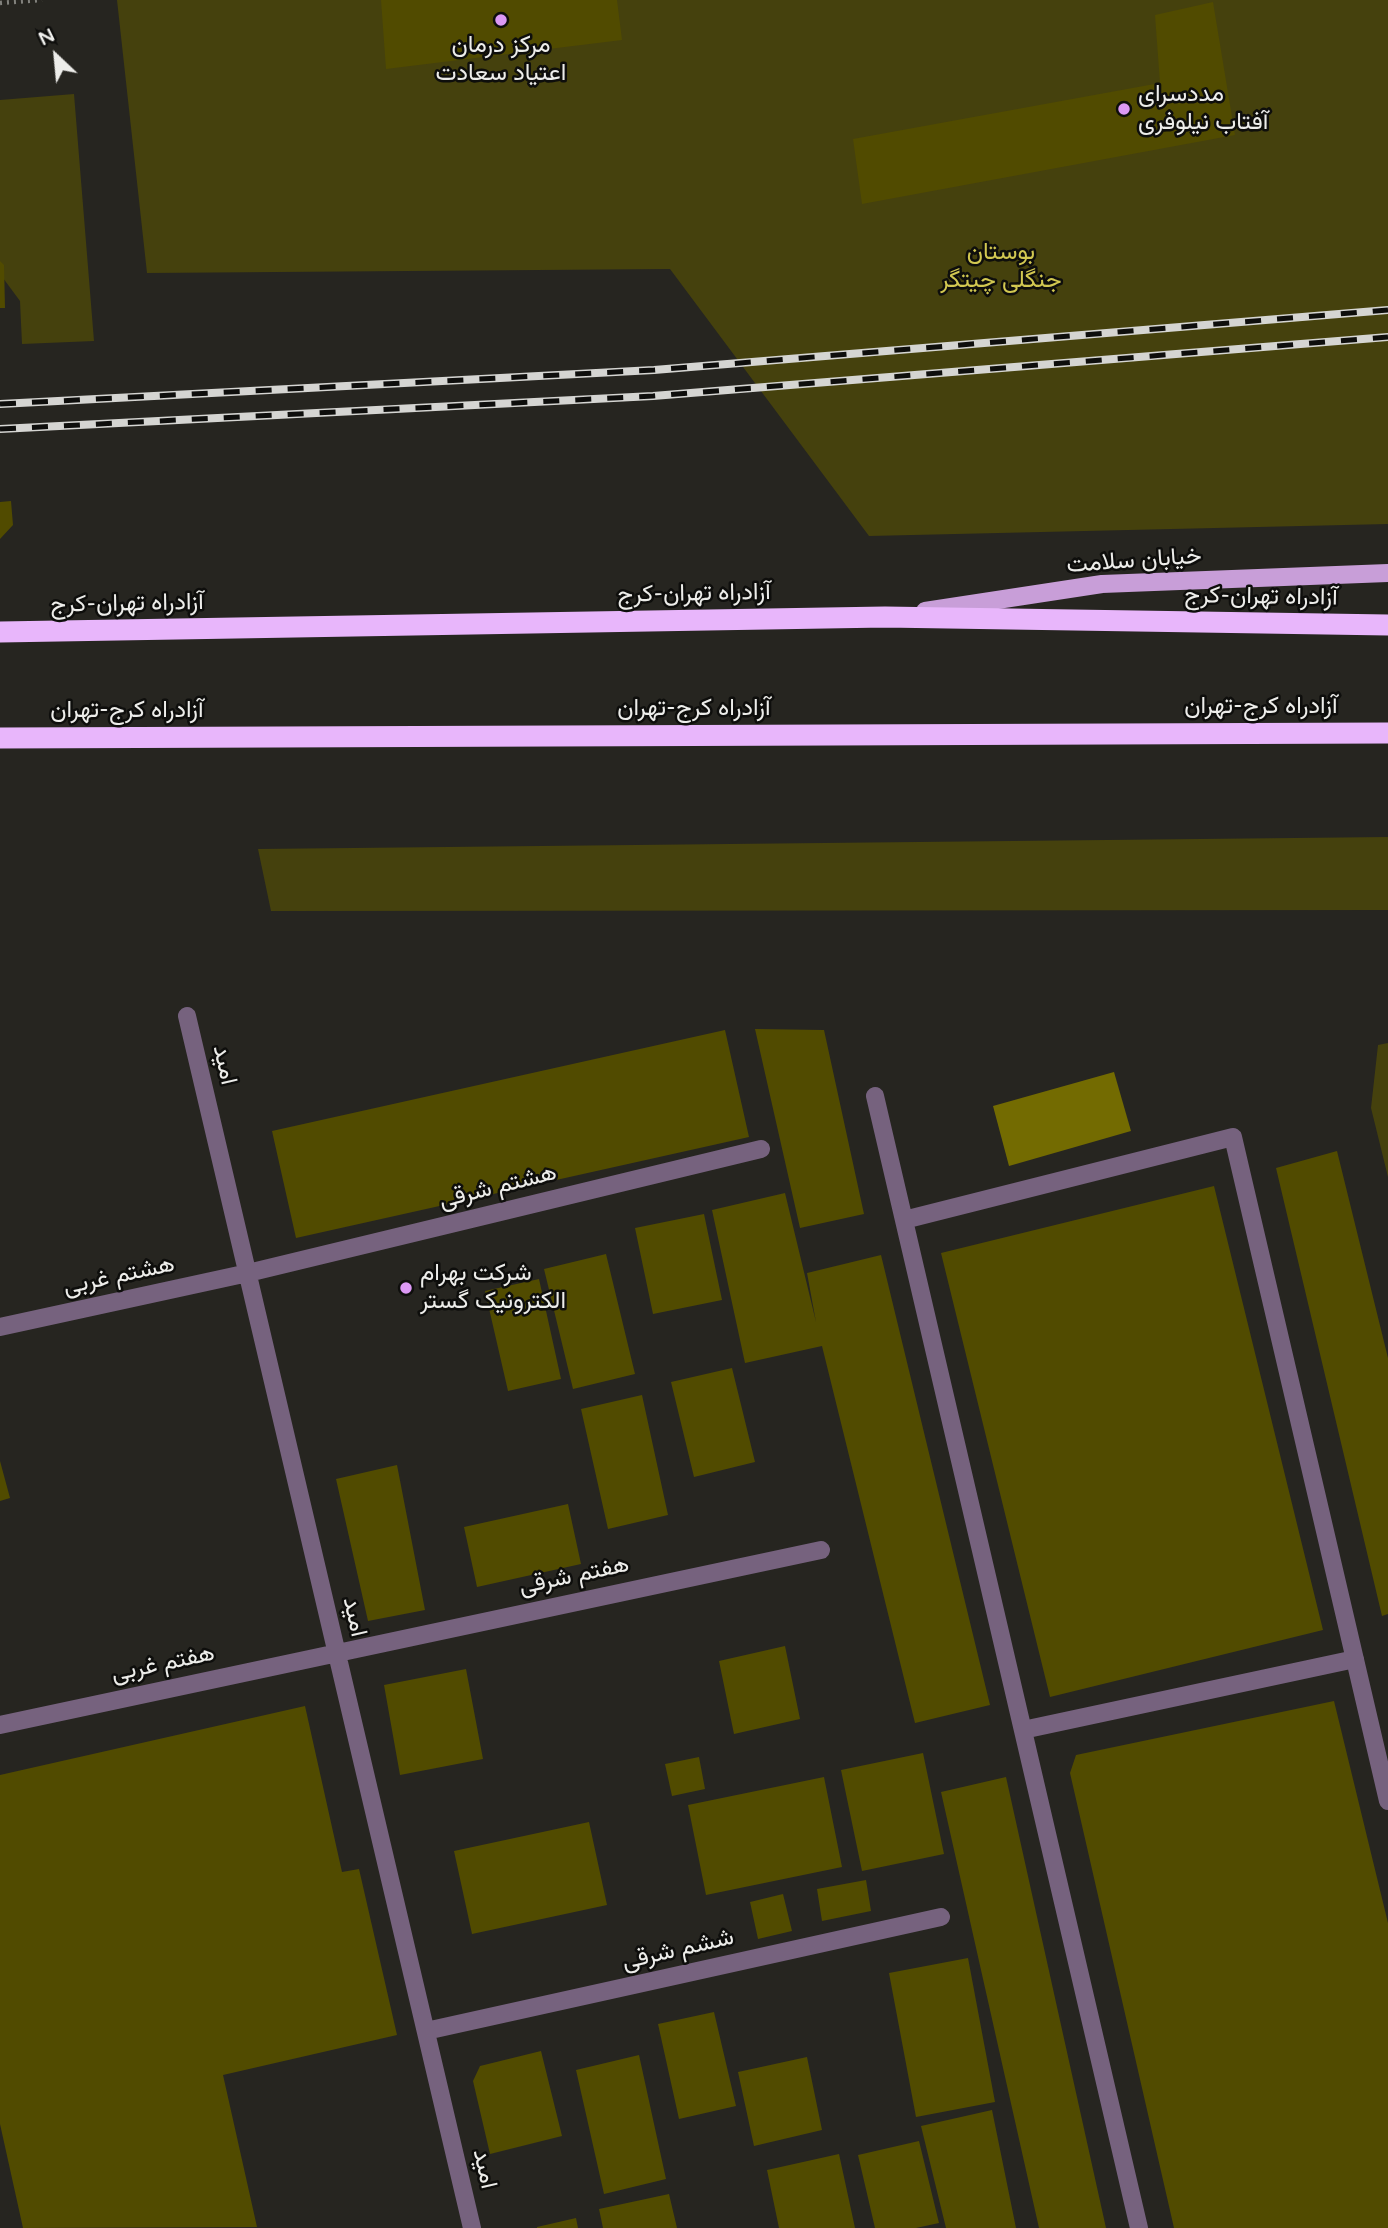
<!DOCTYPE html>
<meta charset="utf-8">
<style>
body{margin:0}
#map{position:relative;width:1388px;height:2228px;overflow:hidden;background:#262520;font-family:"Varela Round",sans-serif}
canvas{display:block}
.north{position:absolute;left:21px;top:21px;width:70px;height:70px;-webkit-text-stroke:5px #0e0e0c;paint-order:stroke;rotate:334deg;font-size:19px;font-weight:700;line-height:28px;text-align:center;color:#ededea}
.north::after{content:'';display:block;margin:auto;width:24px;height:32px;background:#ededea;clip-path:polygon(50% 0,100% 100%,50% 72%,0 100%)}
</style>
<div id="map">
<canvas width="1388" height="2228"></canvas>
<div class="north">N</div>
</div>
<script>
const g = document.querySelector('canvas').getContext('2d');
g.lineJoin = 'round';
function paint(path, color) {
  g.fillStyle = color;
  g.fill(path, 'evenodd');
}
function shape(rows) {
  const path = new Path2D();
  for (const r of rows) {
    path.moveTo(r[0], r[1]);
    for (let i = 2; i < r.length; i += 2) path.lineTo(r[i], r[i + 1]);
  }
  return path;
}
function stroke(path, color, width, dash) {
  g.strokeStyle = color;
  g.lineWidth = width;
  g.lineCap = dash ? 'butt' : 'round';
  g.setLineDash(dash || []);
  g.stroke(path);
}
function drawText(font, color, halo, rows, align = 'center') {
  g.font = font + ' "Varela Round",Vazirmatn,sans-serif';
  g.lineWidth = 5;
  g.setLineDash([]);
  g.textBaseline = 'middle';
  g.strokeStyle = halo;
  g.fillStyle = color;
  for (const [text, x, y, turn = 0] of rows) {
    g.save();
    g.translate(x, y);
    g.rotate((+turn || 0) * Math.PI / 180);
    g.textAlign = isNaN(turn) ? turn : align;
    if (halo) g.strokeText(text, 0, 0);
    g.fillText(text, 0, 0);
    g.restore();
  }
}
paint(shape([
 [117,0,1388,0,1388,524,869,536,670,269,147,273],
 [74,94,94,341,22,344,20,301,0,274,0,100],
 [1388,837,1388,910,271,911,258,849],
 [1388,1043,1388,1177,1371,1108,1378,1045]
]), '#45410d');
paint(shape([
 [1114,1072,1131,1131,1009,1166,993,1106]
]), '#736b01');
paint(shape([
 [381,0,617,0,622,40,386,69],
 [1213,2,1235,135,862,204,853,139,1160,83,1155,15],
 [0,261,4,265,5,308,0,308],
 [11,501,13,525,0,539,0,502],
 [755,1029,824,1030,864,1214,800,1228],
 [725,1030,749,1137,296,1238,272,1131],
 [1337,1151,1388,1358,1388,1614,1382,1616,1276,1168],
 [1214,1186,1323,1630,1050,1697,941,1253],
 [785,1193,816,1322,807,1273,881,1255,990,1705,915,1723,822,1346,745,1363,712,1210],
 [704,1214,722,1300,653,1314,635,1228],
 [606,1254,635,1374,573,1389,544,1269],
 [539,1279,561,1379,508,1391,485,1291],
 [732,1368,755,1462,694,1477,671,1382],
 [642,1395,668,1515,608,1529,581,1409],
 [0,1461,10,1498,0,1501],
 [397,1465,425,1610,368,1621,336,1479],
 [568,1504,581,1564,477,1587,464,1527],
 [785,1646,800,1719,734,1734,719,1661],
 [466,1669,483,1759,400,1775,384,1685],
 [1334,1701,1388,1923,1388,2228,1174,2228,1070,1773,1076,1755],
 [305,1706,342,1872,359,1869,397,2035,223,2075,257,2227,23,2228,0,2124,0,1775],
 [923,1753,944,1854,862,1871,841,1770],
 [699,1757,705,1789,672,1796,665,1764],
 [824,1777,842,1867,706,1895,688,1805],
 [1006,1777,1106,2228,1039,2228,941,1792],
 [589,1822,607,1905,472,1934,454,1851],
 [866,1880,871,1911,822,1921,817,1889],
 [783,1894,792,1931,758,1939,750,1902],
 [968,1958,995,2102,916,2117,889,1973],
 [714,2012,736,2106,679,2119,658,2024],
 [541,2051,562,2136,490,2154,473,2081,480,2066],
 [639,2055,666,2179,604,2194,576,2070],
 [807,2057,822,2130,754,2146,738,2072],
 [992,2110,1016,2228,946,2228,921,2126],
 [919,2141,939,2223,916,2228,875,2228,858,2155],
 [839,2154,855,2228,779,2228,767,2170],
 [669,2194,677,2228,603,2228,599,2209],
 [576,2218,578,2228,537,2228,537,2227]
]), '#514b00');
stroke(shape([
 [0,3,42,0]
]), '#82827d', 4.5, [2, 5]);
stroke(shape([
 [187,1016,472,2228],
 [875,1096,1139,2228],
 [904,1220,1233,1137,1388,1801],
 [0,1327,248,1273,761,1149],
 [0,1725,821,1550],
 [1023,1730,1355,1659],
 [426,2031,941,1917]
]), '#76627e', 18);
stroke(shape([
 [925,611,1102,584,1388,573]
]), '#c89ed8', 18);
stroke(shape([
 [0,632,885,617,1388,625],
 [0,738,1388,733]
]), '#e8b6fb', 21);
const rail = shape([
 [0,404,654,370,1388,310],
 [0,429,653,396,1388,337]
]);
stroke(rail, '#d5d5d2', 8);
stroke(rail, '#0e0e0c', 5, [16]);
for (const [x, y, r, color] of [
 [501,20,7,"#dc99f4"],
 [1124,109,7,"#dc99f4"],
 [406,1288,7,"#dc99f4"]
]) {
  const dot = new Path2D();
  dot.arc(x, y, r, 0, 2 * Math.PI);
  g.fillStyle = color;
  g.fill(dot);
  stroke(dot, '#0e0e0c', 2.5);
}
drawText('24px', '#ededea', '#0e0e0c', [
 ["مرکز درمان",501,46,"center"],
 ["اعتیاد سعادت",501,74,"center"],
 ["مددسرای",1138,95],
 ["آفتاب نیلوفری",1138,123],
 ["شرکت بهرام",420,1274],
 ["الکترونیک گستر",420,1302]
], 'left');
drawText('24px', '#d2c851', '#0e0e0c', [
 ["بوستان",1001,253],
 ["جنگلی چیتگر",1001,281]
]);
drawText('24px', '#ededea', '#0e0e0c', [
 ["خیابان سلامت",1134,561,-4],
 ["آزادراه تهران-کرج",694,594,-1],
 ["آزادراه تهران-کرج",1261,597,1],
 ["آزادراه تهران-کرج",127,604,-1],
 ["آزادراه کرج-تهران",1261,707],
 ["آزادراه کرج-تهران",694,709],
 ["آزادراه کرج-تهران",127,711],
 ["امید",224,1065,77],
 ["هشتم شرقی",498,1187,-14],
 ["هشتم غربی",119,1276,-12],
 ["هفتم شرقی",574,1576,-12],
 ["امید",354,1617,77],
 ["هفتم غربی",163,1664,-12],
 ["ششم شرقی",678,1950,-13],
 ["امید",484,2169,77]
]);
</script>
